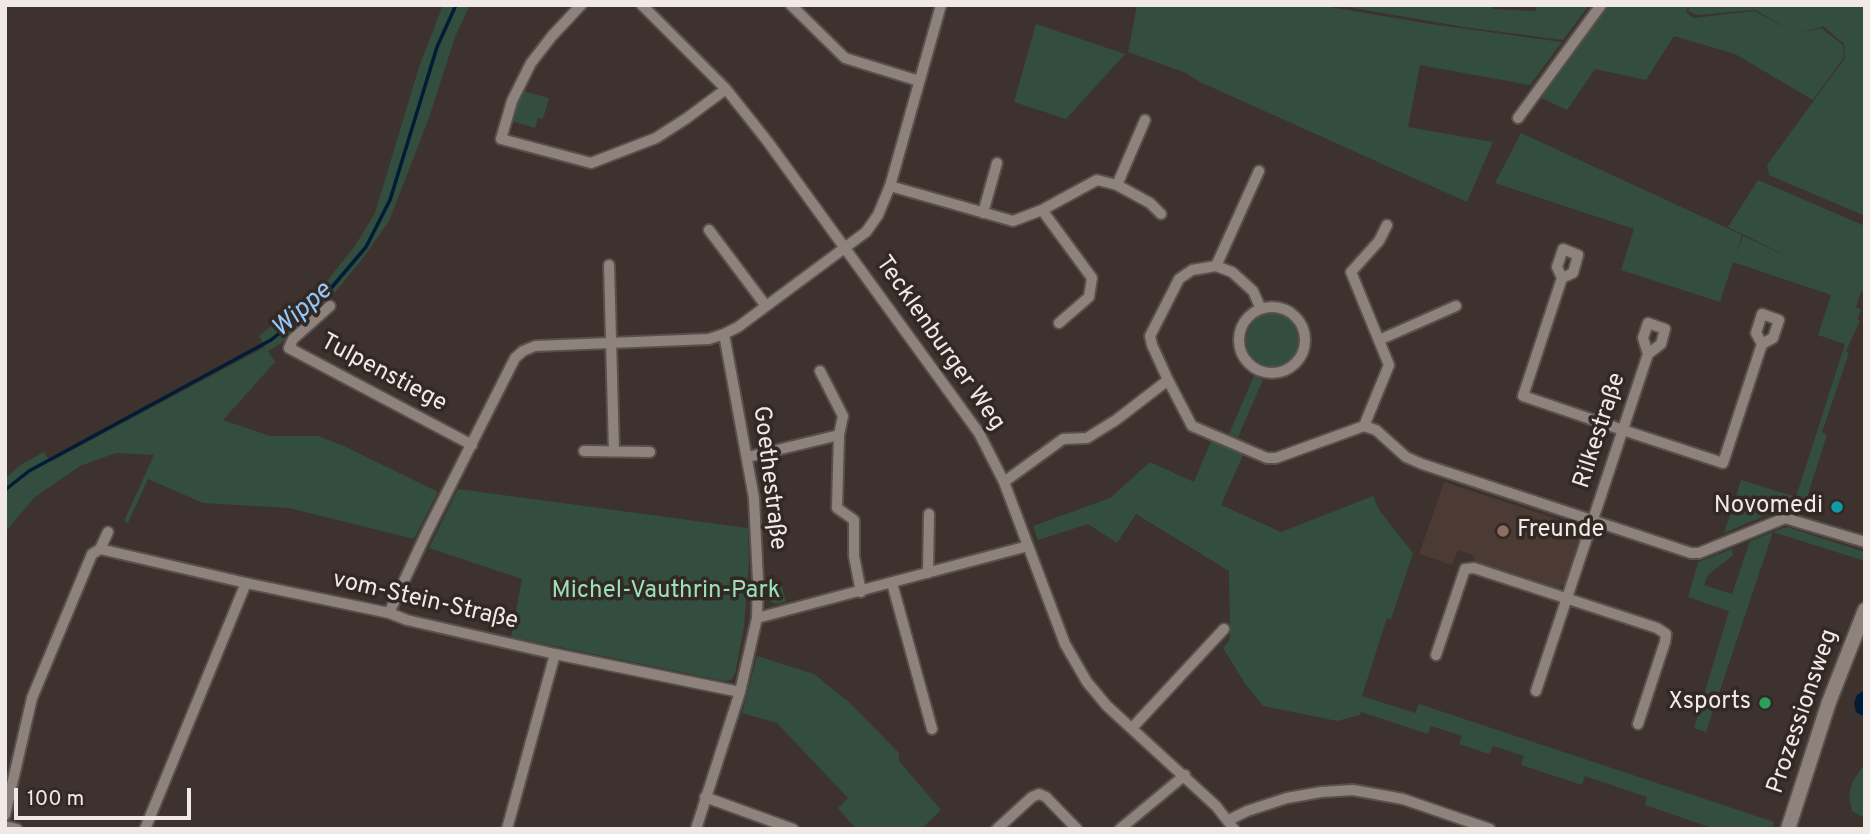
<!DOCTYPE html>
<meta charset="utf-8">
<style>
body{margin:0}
#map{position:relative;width:1870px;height:834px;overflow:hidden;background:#3d322e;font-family:Overpass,sans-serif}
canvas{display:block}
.frame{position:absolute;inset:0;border:7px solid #f0e9e6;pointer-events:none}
.scale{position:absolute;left:14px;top:788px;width:177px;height:32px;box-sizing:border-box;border:4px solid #f0e9e6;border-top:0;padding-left:9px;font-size:21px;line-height:24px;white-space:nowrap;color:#f0e9e6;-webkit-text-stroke:5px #322824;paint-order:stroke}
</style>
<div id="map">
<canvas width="1870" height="834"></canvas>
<div class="frame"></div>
<div class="scale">100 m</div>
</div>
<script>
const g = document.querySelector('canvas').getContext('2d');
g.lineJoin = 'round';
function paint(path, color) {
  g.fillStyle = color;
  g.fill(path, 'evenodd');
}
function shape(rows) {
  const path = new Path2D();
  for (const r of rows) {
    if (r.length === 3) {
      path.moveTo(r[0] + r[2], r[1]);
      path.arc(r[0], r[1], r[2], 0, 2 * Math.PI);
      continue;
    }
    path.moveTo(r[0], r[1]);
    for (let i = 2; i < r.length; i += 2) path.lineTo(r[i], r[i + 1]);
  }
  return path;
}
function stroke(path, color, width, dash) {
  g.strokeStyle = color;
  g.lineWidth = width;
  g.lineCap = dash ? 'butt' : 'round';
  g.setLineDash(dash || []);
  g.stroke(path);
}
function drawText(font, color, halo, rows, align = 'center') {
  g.font = font + ' Overpass,sans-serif';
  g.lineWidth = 7;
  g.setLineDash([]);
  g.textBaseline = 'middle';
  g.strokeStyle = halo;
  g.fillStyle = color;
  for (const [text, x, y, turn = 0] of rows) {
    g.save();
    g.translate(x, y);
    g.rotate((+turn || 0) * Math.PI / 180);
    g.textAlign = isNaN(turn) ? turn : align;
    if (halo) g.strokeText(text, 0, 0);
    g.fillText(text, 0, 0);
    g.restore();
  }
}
paint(shape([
 [1444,482,1575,525,1580,536,1565,584,1556,589,1476,563,1473,555,1458,550,1452,565,1419,554]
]), '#4b3b34');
paint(shape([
 [443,5,470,5,455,37,429,118,389,221,366,254,325,305,286,340,268,351,275,362,223,420,270,436,318,436,344,446,438,492,414,539,289,508,203,503,148,479,128,523,124,521,154,455,116,453,80,466,35,497,5,532,5,478,22,464,44,452,50,462,265,347,259,336,327,281,355,246,375,213,420,64],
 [1137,5,1319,5,1430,24,1562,42,1530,85,1420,65,1408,127,1493,142,1467,202,1200,82,1186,73,1128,52],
 [1336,5,1492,5,1493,9,1536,11,1537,5,1589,5,1563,40,1464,27],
 [1608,5,1688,5,1686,12,1693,18,1754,11,1794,32,1755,10,1697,15,1688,11,1690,5,1865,5,1865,216,1769,175,1767,165,1845,58,1844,44,1823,26,1800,33,1821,28,1843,45,1844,57,1813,100,1735,54,1674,36,1646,80,1595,69,1567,110,1539,97],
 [1036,24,1125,54,1066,119,1014,102],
 [523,91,549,98,543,119,538,118,535,128,511,121],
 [1521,133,1742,235,1735,257,1743,236,1795,260,1728,227,1758,180,1865,226,1865,293,1861,292,1856,307,1861,310,1857,319,1860,321,1846,351,1849,353,1822,432,1827,435,1802,513,1781,509,1724,533,1741,480,1796,497,1845,344,1818,335,1831,295,1733,262,1720,302,1621,270,1634,229,1495,183],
 [1273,340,27],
 [1254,376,1263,380,1238,437,1229,434],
 [1211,441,1243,455,1221,505,1281,532,1373,496,1379,510,1413,553,1391,619,1387,618,1362,696,1415,713,1419,704,1774,822,1772,829,1715,829,1645,805,1647,797,1585,776,1582,785,1521,765,1524,756,1493,746,1489,754,1459,744,1462,736,1431,726,1428,734,1361,712,1360,715,1337,721,1263,706,1246,685,1223,648,1230,639,1229,571,1136,514,1117,543,1088,524,1038,540,1033,526,1110,498,1150,462,1194,482],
 [458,489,748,528,749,562,744,627,735,674,731,680,724,681,511,637,522,579,429,548],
 [1787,527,1865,552,1865,561,1773,532,1706,732,1694,728,1729,611,1688,597,1698,562,1732,549,1733,555,1708,575,1704,585,1732,594,1750,541,1783,528],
 [782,586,786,602,777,604,770,602,768,594],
 [757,656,814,674,849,702,899,753,899,761,941,810,921,829,856,829,838,808,848,798,777,723,742,713],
 [1865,763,1865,816,1864,818,1852,811,1849,796,1852,783]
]), '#334e3e');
paint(shape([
 [1865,690,1865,717,1856,712,1854,703,1857,695]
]), '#001c36');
stroke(shape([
 [5,490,29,471,271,340,321,300,366,247,390,200,437,47,456,5]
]), '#001c36', 3.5);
const minor = shape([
 [581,5,552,36,531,63,512,101,501,139,591,163,656,138,687,118,726,89],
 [642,5,726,89,768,142,979,433,1004,482,1065,644,1087,682,1107,706,1216,806,1234,829],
 [791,5,845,58,919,81],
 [1518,118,1601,5],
 [1117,185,1145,120],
 [890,186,1013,221,1042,210,1097,180,1117,185,1150,203,1161,214],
 [1042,210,1092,278,1089,297,1059,323],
 [983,213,997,163],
 [709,230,766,306],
 [609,265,614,451],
 [1216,266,1259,171],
 [1562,278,1573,273,1578,255,1563,249,1557,267,1562,278,1523,396,1623,430,1723,463,1762,344,1756,333,1762,314,1779,320,1773,338,1762,344],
 [330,306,293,339,289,348,472,445],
 [1272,340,33],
 [1261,309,1253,291,1232,272,1216,266,1192,270,1179,279,1150,336,1152,345,1168,380,1192,426,1267,458,1276,458,1364,426,1376,430,1406,457,1422,464,1691,553,1699,553,1785,518,1865,542],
 [1379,340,1456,306],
 [820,371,843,416,839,435,837,508,854,520,854,556,861,592],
 [1364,426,1389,365,1351,272,1379,241,1387,225],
 [584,451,650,452],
 [748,457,839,435],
 [1004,482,1063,439,1087,438,1116,420,1168,380],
 [100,549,246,583,389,613,407,620,555,654,740,692],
 [928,573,929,514],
 [892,583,932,729],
 [389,613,426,534,515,358,523,351,535,346,709,339,724,334,738,327,866,232,878,215,890,186,941,5],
 [757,618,1028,546],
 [1436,655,1465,569,1474,568,1657,628,1666,634,1665,642,1638,724],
 [1536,691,1648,354,1643,338,1648,323,1665,329,1661,344,1648,354],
 [1132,728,1224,629],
 [705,797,793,829],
 [5,815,32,698,92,554,100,549,108,532],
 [1229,820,1247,811,1287,798,1321,792,1353,790,1403,799,1490,829],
 [5,826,17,829],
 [145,829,246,583],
 [507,829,555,654],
 [696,829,740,692,757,618,758,581,754,498,724,334],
 [997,829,1032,797,1039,794,1046,797,1077,829],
 [1120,829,1185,775]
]);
const tertiary = shape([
 [1788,829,1829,702,1865,610]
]);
stroke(minor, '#58504c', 14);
stroke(tertiary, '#58504c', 18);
stroke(minor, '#8e827d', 10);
stroke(tertiary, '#8e827d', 14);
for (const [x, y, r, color] of [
 [1837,507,7,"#0f9aa8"],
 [1503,531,7,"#8d6e63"],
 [1765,703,7,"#2e9e5b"]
]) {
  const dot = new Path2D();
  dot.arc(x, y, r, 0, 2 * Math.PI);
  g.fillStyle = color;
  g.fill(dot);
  stroke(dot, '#322824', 2.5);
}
drawText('24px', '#f0e9e6', '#322824', [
 ["Tecklenburger Weg",939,344,55],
 ["Tulpenstiege",383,374,28],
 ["Rilkestraße",1601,431,-72],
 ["Goethestraße",768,478,83],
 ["vom-Stein-Straße",425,602,13],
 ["Prozessionsweg",1804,712,-71]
]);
drawText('24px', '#f0e9e6', '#322824', [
 ["Novomedi",1823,507],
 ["Freunde",1517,531,"left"],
 ["Xsports",1751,703]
], 'right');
drawText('24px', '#9ae1b9', '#322824', [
 ["Michel-Vauthrin-Park",666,592]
]);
drawText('italic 26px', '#93c8fb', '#322824', [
 ["Wippe",303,311,-41]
]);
</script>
